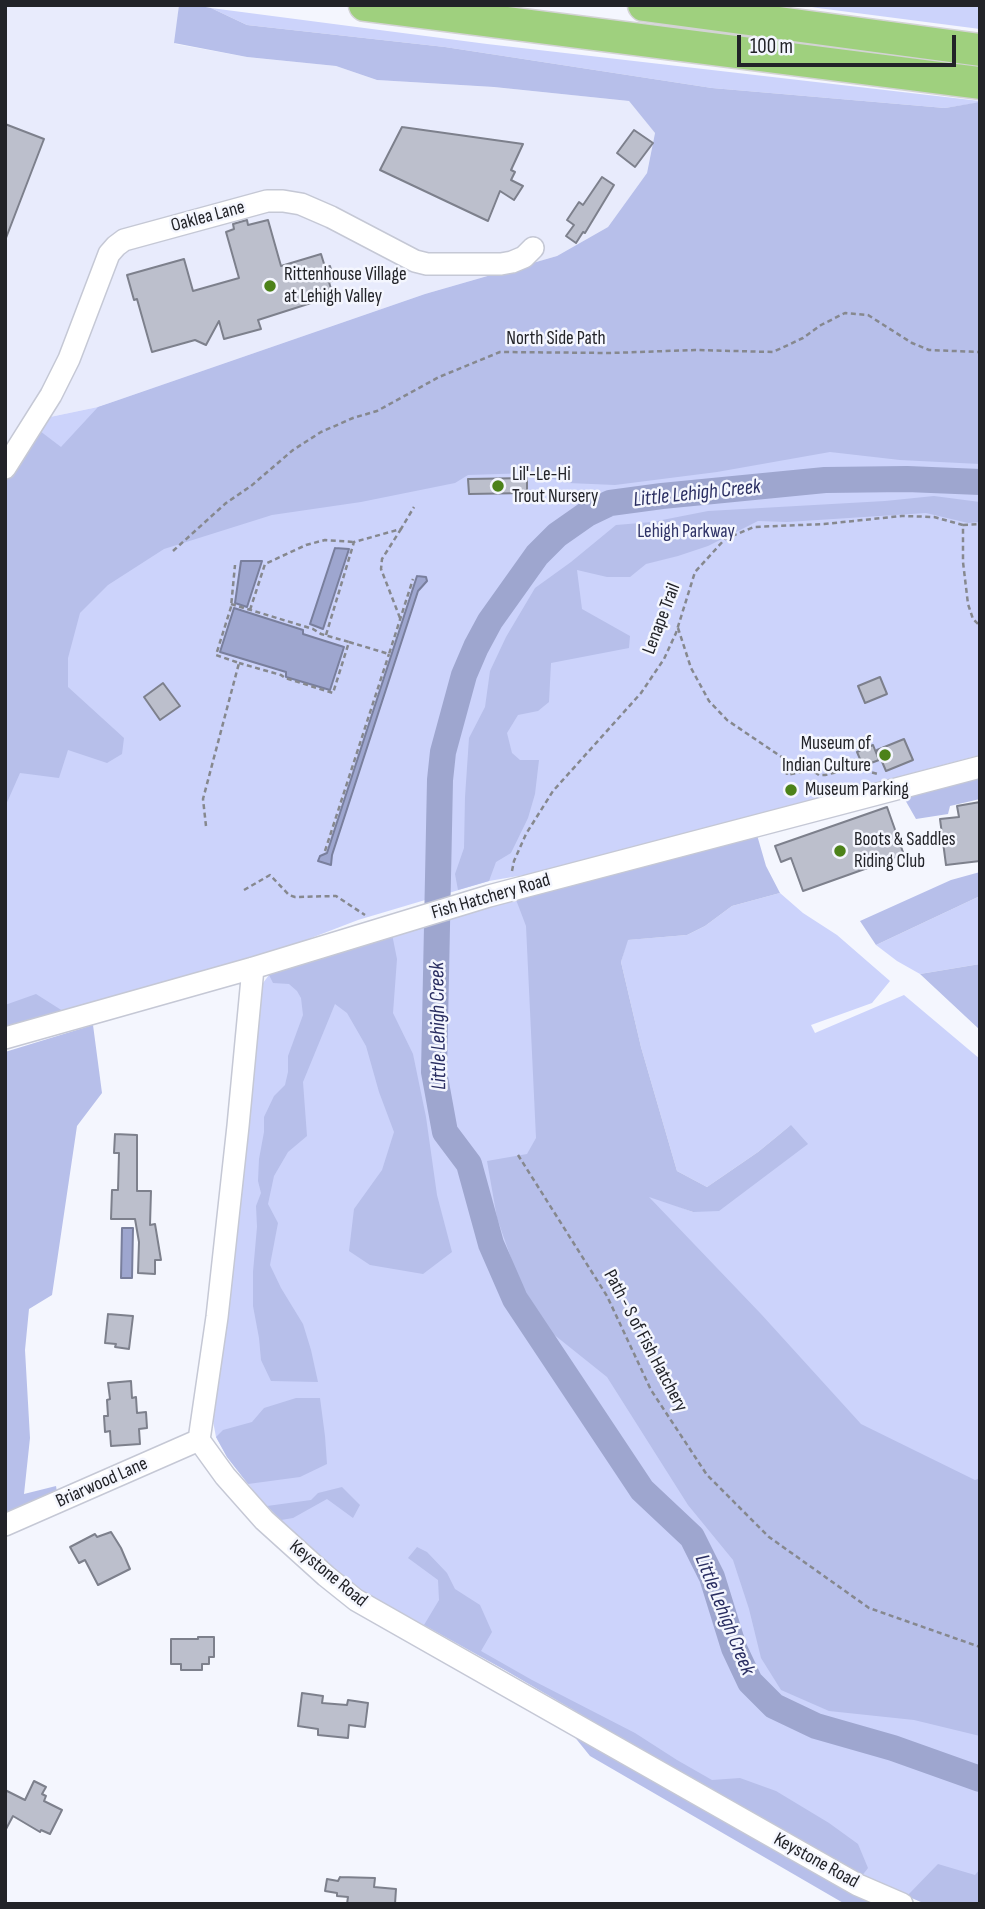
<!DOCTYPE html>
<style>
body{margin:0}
#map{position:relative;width:985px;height:1909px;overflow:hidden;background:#f4f6fe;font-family:"Sofia Sans Condensed",sans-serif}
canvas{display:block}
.frame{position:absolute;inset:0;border:7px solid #222328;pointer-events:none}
.scale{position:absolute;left:737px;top:35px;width:219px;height:32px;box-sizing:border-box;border:4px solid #222328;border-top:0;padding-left:9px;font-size:21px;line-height:24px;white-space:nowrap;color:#222328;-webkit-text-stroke:5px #f4f6fe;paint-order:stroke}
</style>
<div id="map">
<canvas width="985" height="1909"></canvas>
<div class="frame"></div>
<div class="scale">100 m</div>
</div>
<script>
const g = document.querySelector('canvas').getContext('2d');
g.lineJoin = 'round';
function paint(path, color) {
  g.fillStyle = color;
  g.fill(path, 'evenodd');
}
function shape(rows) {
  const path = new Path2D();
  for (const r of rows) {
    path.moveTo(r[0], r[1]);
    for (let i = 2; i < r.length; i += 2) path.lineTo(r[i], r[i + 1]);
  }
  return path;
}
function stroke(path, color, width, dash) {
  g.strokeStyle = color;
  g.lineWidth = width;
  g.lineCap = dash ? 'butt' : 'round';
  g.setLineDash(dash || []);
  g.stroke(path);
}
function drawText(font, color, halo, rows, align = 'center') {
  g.font = font + ' "Sofia Sans Condensed",sans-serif';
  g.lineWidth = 5;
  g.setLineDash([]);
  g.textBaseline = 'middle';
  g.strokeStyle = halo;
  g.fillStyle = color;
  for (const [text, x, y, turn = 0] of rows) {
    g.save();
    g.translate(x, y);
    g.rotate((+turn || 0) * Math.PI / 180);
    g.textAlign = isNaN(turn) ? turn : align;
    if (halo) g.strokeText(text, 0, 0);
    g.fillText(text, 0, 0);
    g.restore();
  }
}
paint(shape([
 [5,5,179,5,175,44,247,57,336,66,377,80,494,87,629,101,655,133,647,173,608,227,557,256,425,294,98,407,50,417,5,482]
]), '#e8ebfc');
paint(shape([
 [800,5,980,5,980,29,818,8],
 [211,8,487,44,980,101,980,755,542,872,489,881,358,920,246,963,5,1031,5,482,50,417,98,407,543,274,977,103,945,108,712,88,445,47,247,25],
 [574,879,648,1195,693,1212,791,1125,758,1152,707,1187,677,1171,641,1047,621,962,627,940,687,935,705,926,732,906,780,893,803,913,837,935,890,981,872,1003,811,1025,815,1033,904,995,980,1059,980,1478,976,1480,980,1484,980,1904,926,1904,855,1874,505,1670,355,1587,329,1567,301,1541,260,1499,227,1457,216,1437,212,1416,251,1060,263,983,269,975,283,967],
 [980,896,980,964,920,974,897,961,876,945]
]), '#ccd3fb');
paint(shape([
 [179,5,195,5,211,8,247,25,445,47,712,88,945,108,980,102,980,464,900,460,830,452,717,472,615,485,568,483,531,473,468,475,455,483,361,502,272,515,164,549,108,585,80,613,68,658,68,687,124,738,122,754,107,763,68,750,59,778,20,773,5,807,5,482,40,431,61,447,98,407,425,294,557,256,608,227,647,173,655,133,629,101,494,87,377,80,336,66,247,57,174,43],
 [934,496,980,502,980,522,968,523,926,513,787,522,758,521,708,546,678,556,646,564,630,577,607,577,577,570,582,609,630,636,629,648,551,663,549,702,538,711,518,715,507,733,512,753,520,760,539,760,535,794,528,818,511,853,496,862,489,881,458,890,455,874,464,848,465,797,469,738,485,707,490,671,506,637,535,588,571,562,616,525,652,522,708,511,885,501],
 [980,778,980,799,950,806,948,814,916,819,904,798],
 [757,835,766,866,780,893,732,906,705,926,687,935,628,940,621,962,641,1047,677,1171,707,1187,758,1152,791,1125,808,1144,719,1211,693,1212,649,1197,761,1314,861,1424,975,1480,980,1478,980,1736,914,1720,829,1711,781,1690,761,1658,749,1609,733,1560,688,1505,607,1377,547,1329,518,1278,497,1218,487,1161,527,1154,536,1138,526,926,515,897],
 [980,872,980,896,876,945,860,921,951,880],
 [392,934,397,959,393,1013,413,1054,426,1117,437,1195,452,1252,423,1274,370,1265,349,1251,354,1209,382,1170,394,1132,379,1092,366,1046,347,1013,335,1004,303,1082,307,1136,288,1152,274,1176,268,1204,278,1223,270,1265,281,1288,303,1324,311,1350,318,1382,271,1381,261,1360,259,1338,253,1306,253,1272,257,1227,256,1206,261,1193,258,1181,259,1159,264,1132,264,1117,274,1096,285,1085,288,1072,288,1056,303,1015,301,998,297,991,289,984,273,983,269,975,283,967],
 [980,964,980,1030,920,974],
 [36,994,66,1013,5,1031,5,1005],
 [93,1025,102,1093,77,1126,52,1295,29,1309,25,1350,30,1438,24,1494,56,1486,57,1492,5,1515,5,1052],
 [296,1398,320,1398,325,1436,327,1464,300,1477,248,1484,227,1457,216,1437,223,1430,252,1422,264,1408],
 [342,1487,360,1505,353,1518,327,1499,293,1518,281,1520,267,1506,311,1500,318,1493],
 [417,1547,427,1552,447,1573,455,1589,480,1605,492,1632,481,1651,532,1680,635,1733,677,1760,712,1780,740,1778,776,1791,829,1823,858,1844,868,1868,861,1877,855,1874,505,1670,424,1625,439,1600,438,1580,408,1558],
 [569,1730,883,1904,845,1904,590,1756],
 [938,1864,975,1875,980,1869,980,1904,926,1904,907,1896]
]), '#b7bfea');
const water = shape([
 [335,548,349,549,323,629,310,624,335,548],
 [241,561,262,561,247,607,235,603,241,561],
 [417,576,426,577,427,581,418,591,332,855,331,865,318,861,320,856,327,853,417,576],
 [234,608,303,630,303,634,344,647,330,690,286,677,286,672,220,652,234,608],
 [122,1228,133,1228,132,1278,121,1278,122,1228]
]);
paint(water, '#9ea6cf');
stroke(water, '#797f9d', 2);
stroke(shape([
 [980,482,907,479,825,480,662,496,610,503,587,514,557,535,537,555,490,621,476,647,464,675,443,752,440,780,434,1072,445,1132,469,1164,491,1244,515,1299,642,1490,692,1537,712,1577,734,1648,750,1682,774,1706,816,1726,893,1748,980,1779]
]), '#9ea6cf', 26);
const building = shape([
 [5,124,44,139,6,238,5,238,5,124],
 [402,127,523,144,511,170,515,172,511,180,523,186,514,200,500,191,488,221,380,170,402,127],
 [634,130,653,143,635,167,617,153,634,130],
 [602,177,614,185,585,233,583,232,576,243,566,236,574,225,567,220,579,202,583,205,602,177],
 [247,220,248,225,268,220,281,266,321,254,325,267,330,266,334,280,329,282,333,296,258,320,261,329,224,339,219,321,206,345,195,340,152,352,137,299,134,300,127,275,184,259,193,291,239,278,226,232,234,229,233,224,247,220],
 [527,478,527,493,469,494,468,479,527,478],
 [880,677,887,694,865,703,858,686,880,677],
 [163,683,180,706,160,720,144,697,163,683],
 [904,739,913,760,886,771,877,750,904,739],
 [873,745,879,760,863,766,857,752,873,745],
 [980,802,980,861,946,865,940,819,959,817,957,806,980,802],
 [887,807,904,855,803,891,791,858,781,862,775,846,887,807],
 [115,1134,137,1135,137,1191,151,1191,150,1225,155,1224,161,1260,155,1260,155,1274,138,1273,139,1242,135,1219,111,1219,112,1190,118,1190,119,1153,114,1153,115,1134],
 [108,1314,133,1316,129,1349,115,1347,116,1344,105,1343,108,1314],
 [131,1381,132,1398,136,1397,137,1413,146,1412,147,1428,139,1429,140,1444,111,1446,110,1431,105,1432,104,1416,108,1416,107,1400,110,1399,108,1383,131,1381],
 [111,1532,121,1548,130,1569,98,1585,85,1560,79,1563,70,1547,95,1534,97,1537,111,1532],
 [198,1637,214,1637,214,1657,209,1657,209,1664,202,1664,202,1670,181,1670,181,1664,171,1664,171,1639,198,1639,198,1637],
 [302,1693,323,1696,322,1703,347,1705,348,1700,368,1703,365,1727,349,1725,348,1738,318,1735,318,1729,298,1726,302,1693],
 [34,1781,46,1787,42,1794,46,1796,44,1801,62,1810,50,1834,41,1830,40,1832,13,1816,5,1831,5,1790,25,1800,34,1781],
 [340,1877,375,1878,374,1887,396,1889,395,1904,347,1904,348,1897,337,1896,337,1893,325,1891,327,1879,338,1881,340,1877]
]);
paint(building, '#bcbfcc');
stroke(building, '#7d808c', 2);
const minor = shape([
 [5,468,51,395,69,359,109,254,116,246,124,240,267,201,283,201,301,204,331,217,415,261,427,264,501,264,512,262,524,257,533,248],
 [253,968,238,1126,217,1317,199,1440,225,1476,264,1520,326,1576,356,1600,858,1885,902,1904],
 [5,1038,253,968,489,896,980,767],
 [5,1525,199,1440]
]);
const highway = shape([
 [365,5,980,83],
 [644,5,980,50]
]);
stroke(minor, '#c5c8d5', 24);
stroke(highway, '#d3d3d4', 35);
stroke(shape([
 [963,525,980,524],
 [173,551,226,503,251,486,293,450,321,432,353,418,377,411,439,377,500,352,611,353,695,350,773,352,803,338,821,325,845,313,868,315,912,343,929,350,980,352],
 [231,604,313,629,321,634,349,642,333,693,285,678,281,675,239,663],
 [250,610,265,564,306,545,325,540,354,542],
 [400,618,381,569,382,559,401,529],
 [678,628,691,668,709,701,727,720,786,760,787,775,811,770,819,775,825,775,855,768,878,774],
 [326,635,354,542,401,529,414,507],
 [349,642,389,654,413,579],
 [206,826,203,799,239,663,216,655,231,607,235,565],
 [325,851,389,654],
 [512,871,514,861,526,834,553,791,641,693,664,659,676,633,695,572,725,539,754,527,824,524,902,516,934,517,963,525,963,562,968,604,973,619,980,626],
 [244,890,270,875,289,895,295,897,336,896,365,915],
 [518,1155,607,1296,651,1390,707,1475,769,1537,869,1608,980,1647]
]), '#86888e', 2.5, [5, 3.5]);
stroke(minor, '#fff', 21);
stroke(highway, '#9fd07e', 32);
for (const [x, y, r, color] of [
 [270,286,7,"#4c8219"],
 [498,486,7,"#4c8219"],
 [885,755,7,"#4c8219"],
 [791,790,7,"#4c8219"],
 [840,851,7,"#4c8219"]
]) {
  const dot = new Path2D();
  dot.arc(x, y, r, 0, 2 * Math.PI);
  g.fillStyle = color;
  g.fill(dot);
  stroke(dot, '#f4f6fe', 2.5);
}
drawText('19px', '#222328', '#f4f6fe', [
 ["Oaklea Lane",208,217,-15],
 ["North Side Path",556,339],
 ["Lenape Trail",662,619,-69],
 ["Fish Hatchery Road",491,897,-16],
 ["Path - S of Fish Hatchery",645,1341,62],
 ["Briarwood Lane",102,1483,-24],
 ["Keystone Road",328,1574,39],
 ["Keystone Road",816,1861,29]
]);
drawText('19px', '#222328', '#f4f6fe', [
 ["Rittenhouse Village",284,275],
 ["at Lehigh Valley",284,297],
 ["Lil'-Le-Hi",512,475],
 ["Trout Nursery",512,497],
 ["Museum of",871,744,"right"],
 ["Indian Culture",871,766,"right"],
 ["Museum Parking",805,790],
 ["Boots & Saddles",854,840],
 ["Riding Club",854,862]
], 'left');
drawText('19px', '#2e3266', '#f4f6fe', [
 ["Lehigh Parkway",686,532]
]);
drawText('italic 21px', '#292d61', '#f4f6fe', [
 ["Little Lehigh Creek",697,494,-6],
 ["Little Lehigh Creek",439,1026,-91],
 ["Little Lehigh Creek",724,1615,68]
]);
</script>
